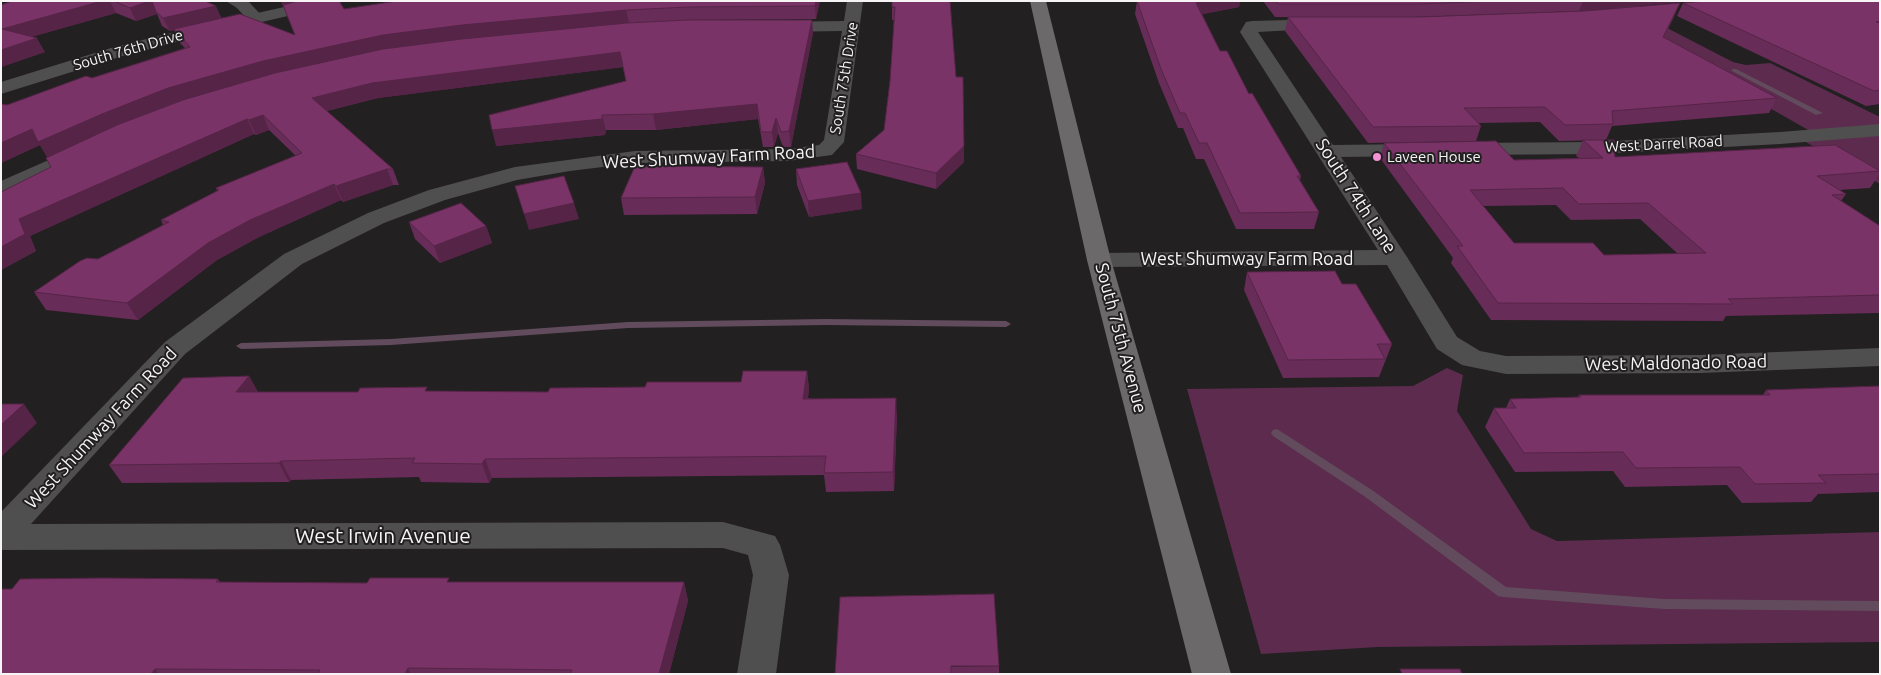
<!DOCTYPE html>
<style>
body{margin:0}
#map{position:relative;width:1881px;height:675px;overflow:hidden;background:#222021;font-family:Ubuntu,sans-serif}
canvas{display:block}
.frame{position:absolute;inset:0;border:2px solid #f6f4f5;pointer-events:none}
</style>
<div id="map">
<canvas width="1881" height="675"></canvas>
<div class="frame"></div>
</div>
<script>
const g = document.querySelector('canvas').getContext('2d');
g.lineJoin = 'round';
function paint(path, color) {
  g.fillStyle = color;
  g.fill(path, 'evenodd');
}
function shape(rows) {
  const path = new Path2D();
  for (const r of rows) {
    path.moveTo(r[0], r[1]);
    for (let i = 2; i < r.length; i += 2) path.lineTo(r[i], r[i + 1]);
  }
  return path;
}
function stroke(path, color, width, dash) {
  g.strokeStyle = color;
  g.lineWidth = width;
  g.lineCap = dash ? 'butt' : 'round';
  g.setLineDash(dash || []);
  g.stroke(path);
}
function drawText(font, color, halo, rows, align = 'center') {
  g.font = font + ' Ubuntu,sans-serif';
  g.lineWidth = 4;
  g.setLineDash([]);
  g.textBaseline = 'middle';
  g.strokeStyle = halo;
  g.fillStyle = color;
  for (const [text, x, y, turn = 0] of rows) {
    g.save();
    g.translate(x, y);
    g.rotate((+turn || 0) * Math.PI / 180);
    g.textAlign = isNaN(turn) ? turn : align;
    if (halo) g.strokeText(text, 0, 0);
    g.fillText(text, 0, 0);
    g.restore();
  }
}
paint(shape([
 [1607,1,1630,1,1652,12,1669,29,1733,62,1746,65,1770,63,1880,117,1880,184,1797,137,1817,135,1701,69,1653,32],
 [1447,368,1463,375,1457,411,1531,529,1557,541,1880,532,1880,642,1378,647,1261,654,1187,389,1413,386]
]), '#5c2b4e');
paint(shape([
 [1732,69,1736,69,1823,113,1816,115,1732,71,1732,69],
 [826,319,1006,321,1011,324,1006,327,826,325,628,328,391,345,241,349,236,346,241,343,391,339,628,322,826,319],
 [1277,429,1372,490,1506,587,1664,599,1880,601,1880,611,1664,609,1503,597,1498,596,1364,496,1273,436,1271,433,1273,430,1277,429]
]), '#624b5c');
paint(shape([
 [226,1,248,1,263,17,261,21,249,21,237,8,226,1],
 [847,1,863,1,844,142,832,155,788,161,635,163,570,171,517,180,445,200,384,223,302,264,185,354,31,524,723,522,775,536,780,545,789,575,776,674,737,674,753,575,748,555,723,548,1,550,1,512,165,342,284,254,368,213,429,190,515,167,635,151,788,149,819,145,824,140,842,31,776,32,770,31,768,27,770,23,776,22,844,21,847,1],
 [1324,19,1330,20,1332,24,1330,28,1258,32,1333,145,1420,144,1427,146,1431,150,1427,154,1420,156,1341,157,1407,257,1457,337,1480,351,1506,356,1700,355,1880,348,1880,366,1700,373,1506,374,1462,365,1437,349,1387,265,1099,267,1090,265,1087,260,1090,255,1099,253,1378,250,1240,32,1246,22,1252,21,1324,19],
 [1880,124,1880,136,1780,144,1596,154,1466,155,1459,153,1455,149,1459,145,1466,143,1596,142,1780,132,1880,124],
 [85,144,92,146,96,150,92,154,1,197,1,181,85,144]
]), '#504f50');
paint(shape([
 [311,1,342,1,340,4,192,38,123,56,1,94,1,82,111,48,190,28,311,1]
]), '#504f50');
paint(shape([
 [1030,1,1046,1,1111,260,1231,674,1192,674,1087,260,1030,1]
]), '#6b696a');
paint(shape([
 [12,1,205,1,222,18,295,35,281,1,339,1,344,9,397,1,820,1,816,19,690,20,812,20,813,33,791,147,783,147,778,133,774,147,763,147,758,119,656,130,606,130,605,135,496,146,626,81,623,67,378,98,327,111,393,169,399,185,393,185,343,202,341,200,259,237,217,260,138,320,46,310,34,292,163,225,161,220,217,191,216,188,296,156,269,130,256,135,254,134,30,236,36,251,1,270,1,192,51,167,47,157,40,145,1,163,1,104,7,105,185,48,180,43,174,30,170,31,162,26,157,14,136,21,116,13,31,37,45,52,1,67],
 [892,1,964,162,936,189,857,169,856,154,884,130,890,81,894,20,892,20],
 [1137,1,1240,1,1239,7,1202,14,1220,51,1249,94,1301,176,1300,180,1319,212,1314,229,1236,229,1204,159,1196,159,1183,128,1178,128,1159,83,1135,14],
 [1263,1,1692,1,1579,11,1415,17,1275,17],
 [1880,1,1880,104,1866,106,1677,16,1683,3],
 [1288,17,1674,17,1664,37,1777,98,1769,113,1612,126,1606,140,1559,141,1540,122,1479,123,1481,126,1476,141,1368,143,1285,31],
 [1583,140,1615,157,1880,172,1880,173,1870,188,1839,190,1846,194,1841,201,1880,226,1880,313,1726,316,1723,321,1491,320,1451,263,1453,258,1380,158,1384,143,1514,160,1579,158,1576,156],
 [1556,205,1571,220,1640,219,1678,254,1604,255,1514,243,1483,206],
 [763,167,765,183,757,214,624,215,621,198],
 [796,169,862,209,809,217,797,185],
 [409,222,486,226,492,243,440,263,415,239],
 [1247,272,1342,284,1392,344,1379,377,1283,378,1244,290],
 [807,371,809,389,808,398,897,416,894,491,826,492,824,475,492,478,489,483,421,482,419,477,291,480,289,482,122,483,109,465,249,376,258,392,358,392,429,391,548,392,741,382],
 [1880,386,1880,492,1818,494,1811,502,1742,503,1727,485,1625,487,1613,471,1515,472,1485,427,1494,408,1506,408,1510,399,1578,397,1579,395,1763,395,1766,390],
 [218,579,220,582,367,583,451,582,684,582,688,601,669,674,1,674,12,589],
 [999,666,999,674,835,674,836,668]
]), '#682c58');
paint(shape([
 [102,1,110,1,116,13,10,43,2,29],
 [149,1,152,1,157,14,136,21,130,8],
 [281,1,301,1,283,5],
 [816,1,820,1,816,19,815,6],
 [1204,1,1240,1,1239,7,1194,16,1196,3],
 [1583,1,1692,1,1579,11],
 [1680,3,1674,17,1657,50,1663,37],
 [216,6,222,19,170,31,163,18],
 [626,10,629,23,48,158,40,145,1,163,1,143,32,129,102,114,168,88,263,61,383,35,462,25],
 [812,20,813,33,791,147,789,131],
 [37,38,45,52,1,67,1,50],
 [620,52,623,67,378,98,318,113,312,98,372,83],
 [757,104,758,119,656,130,653,114],
 [263,115,269,130,256,135,249,120],
 [602,115,606,130,605,135,496,146,492,130],
 [776,118,778,133,774,147,772,132],
 [247,119,254,134,30,236,36,251,1,270,1,247,19,219],
 [964,146,964,162,936,189,936,173],
 [763,167,765,183,757,214,755,197],
 [387,169,393,185,343,202,336,186],
 [334,184,341,200,259,237,217,260,138,320,127,303,208,243,250,220],
 [861,193,862,209,809,217,808,201],
 [574,203,579,219,529,230,524,214],
 [486,226,492,243,440,263,434,246],
 [807,371,809,389,805,417,803,399],
 [249,376,259,395,236,392],
 [896,398,897,416,894,491,893,472],
 [24,404,37,423,1,457,1,425],
 [485,459,492,478,489,483,482,464],
 [281,461,291,480,289,482,279,463],
 [684,582,688,601,669,674,659,674],
 [408,668,411,674,405,674],
 [155,669,159,674,151,674]
]), '#552447');
const building = shape([
 [12,1,102,1,2,29,37,38,1,50,1,5,12,1],
 [114,1,149,1,130,8,114,1],
 [152,1,205,1,216,6,163,18,156,12,152,1],
 [298,1,339,1,344,9,397,1,816,1,815,6,688,7,626,10,462,25,383,35,263,61,168,88,102,114,38,142,32,129,1,143,1,104,7,105,86,76,92,78,190,47,174,29,240,14,295,35,283,5,298,1],
 [892,1,950,1,956,77,963,77,964,146,936,173,856,154,884,130,890,81,895,7,892,7,892,1],
 [1137,1,1204,1,1196,3,1220,51,1227,51,1249,94,1252,93,1301,176,1297,176,1319,212,1240,213,1207,143,1199,143,1185,113,1180,113,1161,69,1137,1],
 [1276,1,1493,1,1419,4,1278,4,1276,1],
 [1706,1,1880,1,1880,21,1876,22,1880,23,1880,90,1874,91,1683,3,1706,1],
 [1680,3,1663,37,1777,98,1612,111,1613,124,1565,125,1545,107,1464,108,1481,126,1373,127,1288,17,1419,17,1584,11,1680,3],
 [688,20,812,20,789,131,781,132,776,118,772,132,761,132,757,104,653,114,602,115,602,119,492,130,489,115,626,81,620,52,372,83,312,98,393,169,387,169,336,186,334,184,250,220,208,243,127,303,34,292,80,261,87,258,98,259,169,222,161,220,219,190,216,188,302,153,263,115,249,120,247,119,19,219,25,234,1,247,1,192,51,167,46,158,117,125,183,100,275,73,383,49,462,39,627,23,688,20],
 [1583,140,1614,140,1615,157,1835,145,1880,171,1817,176,1846,194,1832,195,1880,226,1880,295,1728,299,1733,304,1498,303,1457,246,1463,246,1384,143,1496,141,1514,160,1603,158,1583,140],
 [1563,188,1579,204,1648,203,1706,253,1604,255,1593,243,1514,243,1470,190,1563,188],
 [847,162,861,193,808,201,796,169,847,162],
 [635,166,763,167,755,197,621,198,635,166],
 [564,176,574,203,524,214,515,186,564,176],
 [461,203,486,226,434,246,409,222,461,203],
 [1335,271,1342,284,1356,284,1392,344,1377,344,1385,359,1288,360,1247,272,1335,271],
 [743,371,807,371,803,399,896,398,893,472,824,473,826,456,485,459,482,464,412,463,415,458,281,461,279,463,109,465,183,378,249,376,236,392,358,392,360,388,427,387,425,391,548,392,550,388,645,387,647,382,741,382,743,371],
 [1880,386,1880,474,1818,475,1826,483,1755,484,1740,467,1636,468,1623,452,1524,453,1494,408,1516,408,1510,399,1581,397,1579,395,1770,395,1766,390,1880,386],
 [1,404,24,404,1,425,1,404],
 [102,578,218,579,216,582,367,583,370,578,449,578,447,582,684,582,659,674,570,674,572,670,408,668,405,674,318,674,320,670,155,669,151,674,1,674,1,589,12,589,20,579,102,578],
 [994,594,999,666,951,666,951,674,835,674,840,597,994,594],
 [1400,669,1460,669,1462,674,1402,674,1400,669]
]);
paint(building, '#793366');
stroke(building, '#552447', 1);
for (const [x, y, r, color] of [
 [1377,157,5,"#f391d5"]
]) {
  const dot = new Path2D();
  dot.arc(x, y, r, 0, 2 * Math.PI);
  g.fillStyle = color;
  g.fill(dot);
  stroke(dot, '#222021', 2);
}
drawText('15px', '#f6f4f5', '#222021', [
 ["South 76th Drive",128,50,-16],
 ["South 75th Drive",844,78,-81],
 ["West Darrel Road",1664,144,-3]
]);
drawText('15px', '#f6f4f5', '#222021', [
 ["Laveen House",1387,157]
], 'left');
drawText('18px', '#f6f4f5', '#222021', [
 ["West Shumway Farm Road",709,157,-3],
 ["South 74th Lane",1356,196,57],
 ["West Shumway Farm Road",1247,259],
 ["South 75th Avenue",1121,338,75],
 ["West Maldonado Road",1676,363,-1],
 ["West Shumway Farm Road",101,428,-47]
]);
drawText('21px', '#f6f4f5', '#222021', [
 ["West Irwin Avenue",383,536]
]);
</script>
